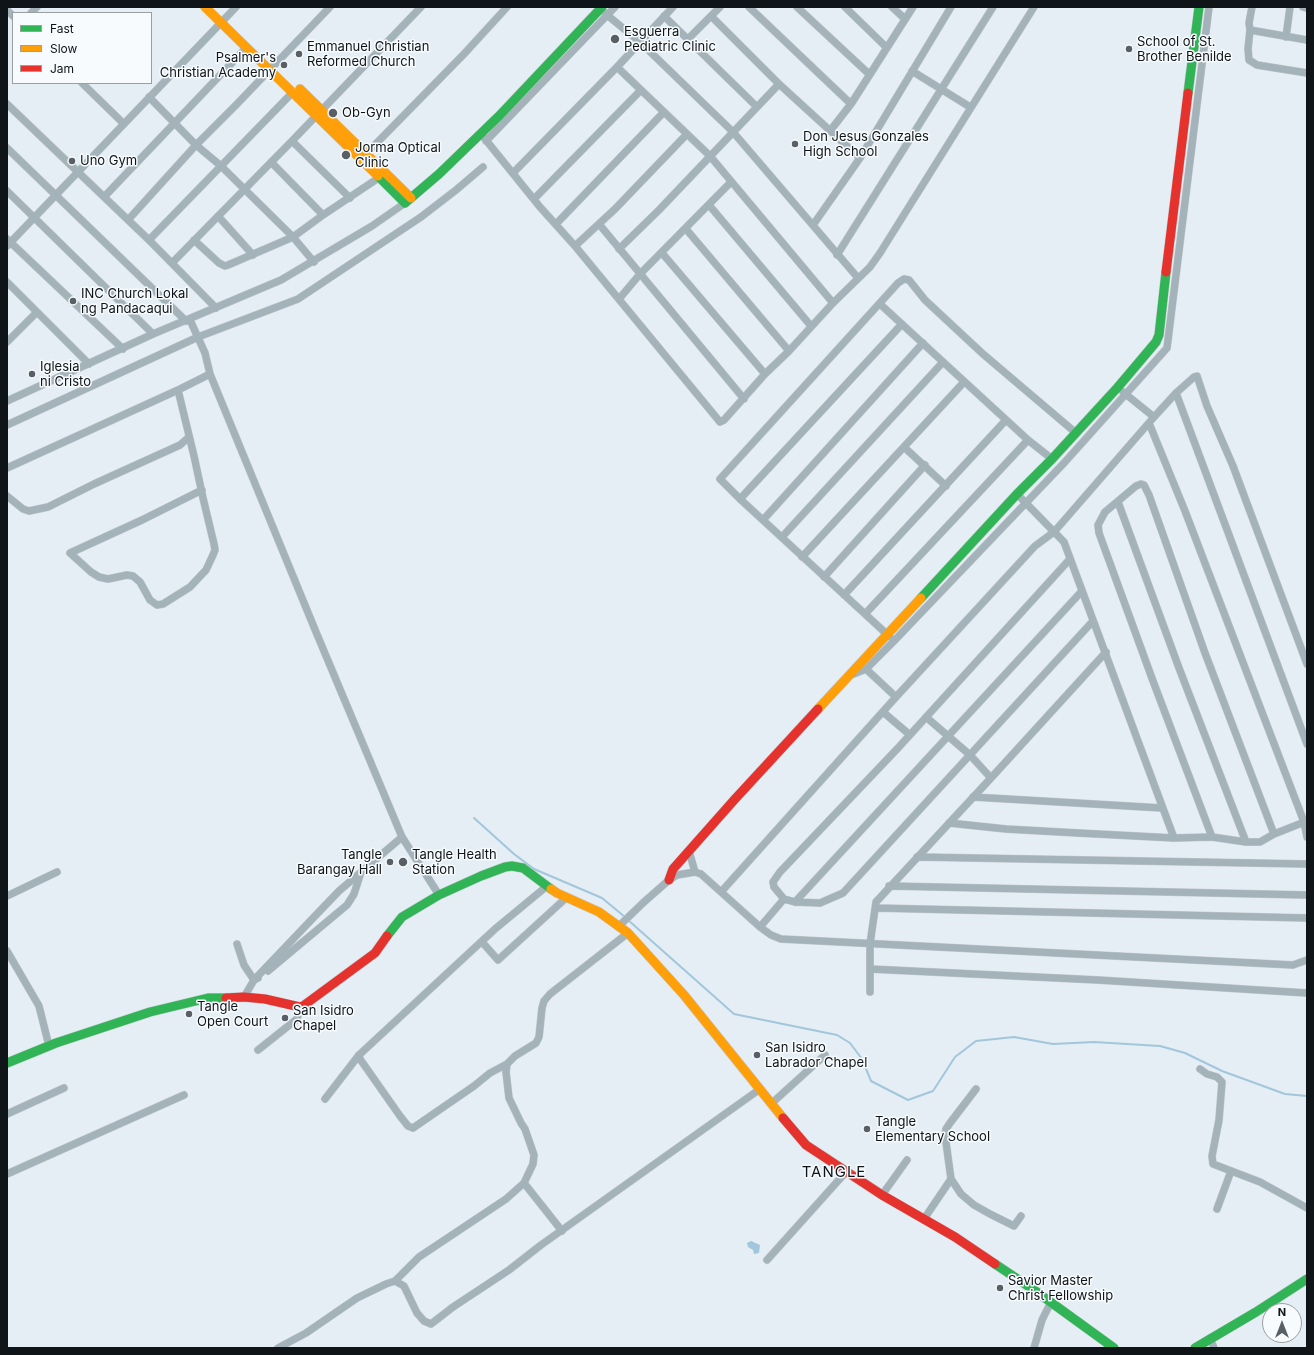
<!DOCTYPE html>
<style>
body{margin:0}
#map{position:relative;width:1314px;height:1355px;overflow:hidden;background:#e4eef4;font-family:Inter,sans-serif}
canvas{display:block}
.frame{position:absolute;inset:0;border:8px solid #0e1418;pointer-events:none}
.legend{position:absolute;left:12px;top:12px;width:140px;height:72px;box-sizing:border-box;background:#f7fbfd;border:1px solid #9a9fa1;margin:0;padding:5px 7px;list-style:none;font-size:12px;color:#0e1418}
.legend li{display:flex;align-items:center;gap:8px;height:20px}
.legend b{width:20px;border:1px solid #9a9fa1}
.north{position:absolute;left:1262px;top:1303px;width:40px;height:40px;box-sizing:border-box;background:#f7fbfd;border:1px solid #9a9fa1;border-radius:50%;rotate:0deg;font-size:11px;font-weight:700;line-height:16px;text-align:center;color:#0e1418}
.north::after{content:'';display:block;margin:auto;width:14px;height:18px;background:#596065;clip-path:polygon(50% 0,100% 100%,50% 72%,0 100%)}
</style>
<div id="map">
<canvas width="1314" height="1355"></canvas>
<div class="frame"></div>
<ul class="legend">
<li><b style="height:5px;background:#30b455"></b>Fast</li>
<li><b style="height:5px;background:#ff9f0a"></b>Slow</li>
<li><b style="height:5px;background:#e5322d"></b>Jam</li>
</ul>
<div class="north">N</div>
</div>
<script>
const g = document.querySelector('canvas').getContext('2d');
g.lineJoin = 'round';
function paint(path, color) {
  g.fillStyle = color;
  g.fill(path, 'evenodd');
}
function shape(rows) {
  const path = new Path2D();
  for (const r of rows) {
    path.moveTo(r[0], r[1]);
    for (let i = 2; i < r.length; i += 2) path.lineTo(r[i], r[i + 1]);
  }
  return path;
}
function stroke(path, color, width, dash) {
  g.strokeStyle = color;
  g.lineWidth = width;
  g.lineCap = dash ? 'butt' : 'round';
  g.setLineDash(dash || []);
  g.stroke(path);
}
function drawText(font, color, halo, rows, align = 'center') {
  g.font = font + ' Inter,sans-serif';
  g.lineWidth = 3;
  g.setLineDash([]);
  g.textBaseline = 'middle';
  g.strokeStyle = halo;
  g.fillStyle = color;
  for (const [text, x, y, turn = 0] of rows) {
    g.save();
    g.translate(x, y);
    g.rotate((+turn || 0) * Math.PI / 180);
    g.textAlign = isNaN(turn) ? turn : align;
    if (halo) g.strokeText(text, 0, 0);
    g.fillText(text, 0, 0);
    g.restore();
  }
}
paint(shape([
 [751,1241,760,1245,759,1253,754,1254,753,1250,748,1247,747,1243]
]), '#a2c6db');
stroke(shape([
 [474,818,514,854,534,869,602,898,625,917],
 [628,920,734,1014,837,1035,850,1043,862,1059,871,1081,908,1100,933,1091,955,1057,976,1041,1014,1037,1053,1044,1094,1042,1160,1046,1185,1053,1222,1071,1285,1094,1307,1096]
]), '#a2c6db', 2);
const street = shape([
 [599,7,607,15,640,42,733,132,858,278],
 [749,7,851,104],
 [797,7,869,74],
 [845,7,886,47],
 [892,7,905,19],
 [1252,7,1249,23,1250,30,1248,49,1249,60,1257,65,1307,73],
 [1303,7,1307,8],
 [7,10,13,16],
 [31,13,37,7],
 [664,16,757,107],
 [711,16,779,84,860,158],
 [1250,30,1307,40],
 [1286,37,1290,7],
 [688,39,720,7],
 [617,67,710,156,833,303],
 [912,71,970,107],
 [82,83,124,124],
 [149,97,196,145,221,166,293,237,314,262],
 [7,104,149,240,216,308],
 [830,131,851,104,913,7],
 [481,134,540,207,575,246,720,422,724,420,765,374,789,351,833,303,870,267,880,253,1034,7],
 [292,141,350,198],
 [486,141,615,7],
 [7,148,186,321],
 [363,157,464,54,507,7],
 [271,162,323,215],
 [513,173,617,67,673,7],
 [7,191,153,334],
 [104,197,246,48],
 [534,199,641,90],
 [709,205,811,326],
 [218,216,253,255],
 [128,220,196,145,236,105,330,7],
 [556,224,664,112],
 [599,224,744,399],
 [813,225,860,158,951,7],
 [686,229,789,351],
 [7,239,123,349],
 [149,240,293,92],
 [194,240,219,263,225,266,228,265,293,237,323,215,380,177],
 [7,246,236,7],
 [575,246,615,209,687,134],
 [619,249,659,210,779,84],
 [662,253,765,374],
 [837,255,993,7],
 [172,263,292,141,421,7],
 [7,282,89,364],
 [619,299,640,274,731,182],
 [880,304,1028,440,1052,459],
 [190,320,205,353,210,374,316,632,402,837,439,895],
 [7,342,37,312],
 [178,390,194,456,203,498,214,544,215,550,213,555,206,570,190,587,163,604,157,605,150,600,140,582,133,576,127,575,108,579,99,577,91,572,70,553,142,520,202,490],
 [1123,392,1154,417],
 [1176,393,1307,744],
 [7,401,153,334,281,280,372,226,405,203],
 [1149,423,1185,511,1304,822,1307,837],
 [7,425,198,337,298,299,421,217,456,190,483,167],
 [904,447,946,486],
 [7,468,178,390,210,374],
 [1017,494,1064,542,1174,838],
 [7,496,23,509,29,511,48,507,94,484,180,445,189,437],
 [740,499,902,324],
 [1118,502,1179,668,1246,842],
 [763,520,923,343],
 [782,537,943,362],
 [802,557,964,382],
 [1070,559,898,748,780,872,773,882,774,887,784,899,795,902,820,903,843,893,1093,621],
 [824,577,925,465],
 [844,595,1006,420],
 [865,614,1028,440],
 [890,637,740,499,720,479,898,283,904,279,909,280,925,300,983,354,1076,433],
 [866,669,896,697],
 [851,675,866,669,894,641,1064,463,1167,348,1209,7],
 [883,712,910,735],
 [926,717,970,755,991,778],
 [973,797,1162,808],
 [949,823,1006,829,1078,833,1174,838,1212,837,1246,842,1260,842,1274,834,1307,821],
 [1212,837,1153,681,1099,533,1098,525,1105,512,1136,486,1141,484,1144,485,1149,495,1205,653,1274,834],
 [689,851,695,872],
 [917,857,1307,864],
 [889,886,1307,895],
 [721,892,896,697,1035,546,1054,532,1154,417,1176,393,1194,377,1197,376,1207,406,1233,466,1307,664],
 [7,896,57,872],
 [795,902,1082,591],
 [876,908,1307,918],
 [619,926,644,902,669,880,677,875,695,872,701,874,760,927,771,935,781,939,1293,965,1307,960],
 [760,927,784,899],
 [482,942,498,960,566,898],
 [237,944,244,965,254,980,315,916,339,891,402,837],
 [7,951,39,1006,49,1046],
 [870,969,1098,980,1307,993],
 [268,971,347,905,354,894,361,872],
 [870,992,870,944,876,902,991,778,1106,652],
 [244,997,254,980,258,978],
 [258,1050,297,1019,300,1007],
 [359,1055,360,1059,400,1116,408,1126,413,1128,474,1086,490,1073,507,1064],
 [1200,1069,1207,1074,1217,1077,1222,1082,1219,1120,1212,1156,1213,1164,1260,1182,1307,1208],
 [976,1089,950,1123,946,1129,945,1135,951,1179,961,1194,974,1205,990,1214,1014,1226,1021,1216],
 [325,1099,359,1055,495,929,547,886],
 [772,1103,825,1055],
 [7,1114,64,1088],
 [7,1174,184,1095],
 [524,1183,562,1231],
 [882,1195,907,1160],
 [1217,1209,1231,1171],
 [924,1219,951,1179],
 [767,1260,846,1172],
 [395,1281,404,1286,417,1313,424,1321,431,1324,453,1307,509,1270,541,1245,760,1089],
 [1210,1338,1214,1348],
 [278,1348,306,1333,357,1298,386,1284,395,1281,419,1257,506,1199,524,1183,533,1164,534,1155,525,1129,521,1123,509,1098,506,1072,507,1064,515,1056,536,1043,539,1037,542,1008,544,1001,550,994,628,933],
 [1034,1348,1042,1320,1051,1302]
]);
const fast = shape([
 [1188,93,1199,7],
 [378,176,405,203,439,174,500,115,602,7],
 [921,598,1017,494,1052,459,1118,387,1156,342,1159,335,1166,272],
 [387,936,402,917,439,895,481,876,505,867,512,866,523,868,551,889],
 [7,1063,56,1043,150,1012,208,998,226,998],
 [995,1264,1034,1290,1114,1348],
 [1195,1348,1256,1312,1307,1279]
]);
const slow = shape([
 [205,7,378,176],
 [300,89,411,198],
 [818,709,921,598],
 [551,889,557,893,599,912,628,933,684,995,783,1118]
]);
const jam = shape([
 [1166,272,1188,93],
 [669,880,673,869,735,799,818,709],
 [226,998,244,997,265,999,300,1007,303,1006,375,953,387,936],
 [783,1118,806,1145,882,1195,955,1237,995,1264]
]);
stroke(street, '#c3cacf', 8);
stroke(fast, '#c3cacf', 10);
stroke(slow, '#c3cacf', 10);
stroke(jam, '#c3cacf', 10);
stroke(street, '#a4b2b9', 7);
stroke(fast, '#30b455', 9);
stroke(slow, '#ff9f0a', 9);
stroke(jam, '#e5322d', 9);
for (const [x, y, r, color] of [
 [615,39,5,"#596065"],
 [1129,49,4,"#596065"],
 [299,54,4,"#596065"],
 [284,65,4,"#596065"],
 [333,113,5,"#596065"],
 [795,144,4,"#596065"],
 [346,155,5,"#596065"],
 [72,161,4,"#596065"],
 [73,301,4,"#596065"],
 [32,374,4,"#596065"],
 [390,862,4,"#596065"],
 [403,862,5,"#596065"],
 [189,1014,4,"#596065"],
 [285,1018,4,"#596065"],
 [757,1055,4,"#596065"],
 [867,1129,4,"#596065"],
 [1000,1288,4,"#596065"]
]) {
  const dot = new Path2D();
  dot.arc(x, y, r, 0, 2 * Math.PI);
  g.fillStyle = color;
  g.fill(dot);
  stroke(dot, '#f7fbfd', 1.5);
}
drawText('13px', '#0e1418', '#f7fbfd', [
 ["Esguerra",624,32],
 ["Pediatric Clinic",624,47],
 ["School of St.",1137,42],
 ["Brother Benilde",1137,57],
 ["Emmanuel Christian",307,47],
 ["Reformed Church",307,62],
 ["Psalmer's",276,58,"right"],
 ["Christian Academy",276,73,"right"],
 ["Ob-Gyn",342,113],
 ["Don Jesus Gonzales",803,137],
 ["High School",803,152],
 ["Jorma Optical",355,148],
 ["Clinic",355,163],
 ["Uno Gym",80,161],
 ["INC Church Lokal",81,294],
 ["ng Pandacaqui",81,309],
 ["Iglesia",40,367],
 ["ni Cristo",40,382],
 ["Tangle",382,855,"right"],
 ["Barangay Hall",382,870,"right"],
 ["Tangle Health",412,855],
 ["Station",412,870],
 ["Tangle",197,1007],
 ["Open Court",197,1022],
 ["San Isidro",293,1011],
 ["Chapel",293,1026],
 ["San Isidro",765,1048],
 ["Labrador Chapel",765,1063],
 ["Tangle",875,1122],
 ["Elementary School",875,1137],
 ["Savior Master",1008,1281],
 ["Christ Fellowship",1008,1296]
], 'left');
g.letterSpacing = '1px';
drawText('15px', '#0e1418', '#f7fbfd', [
 ["TANGLE",834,1172]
]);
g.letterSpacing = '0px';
</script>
